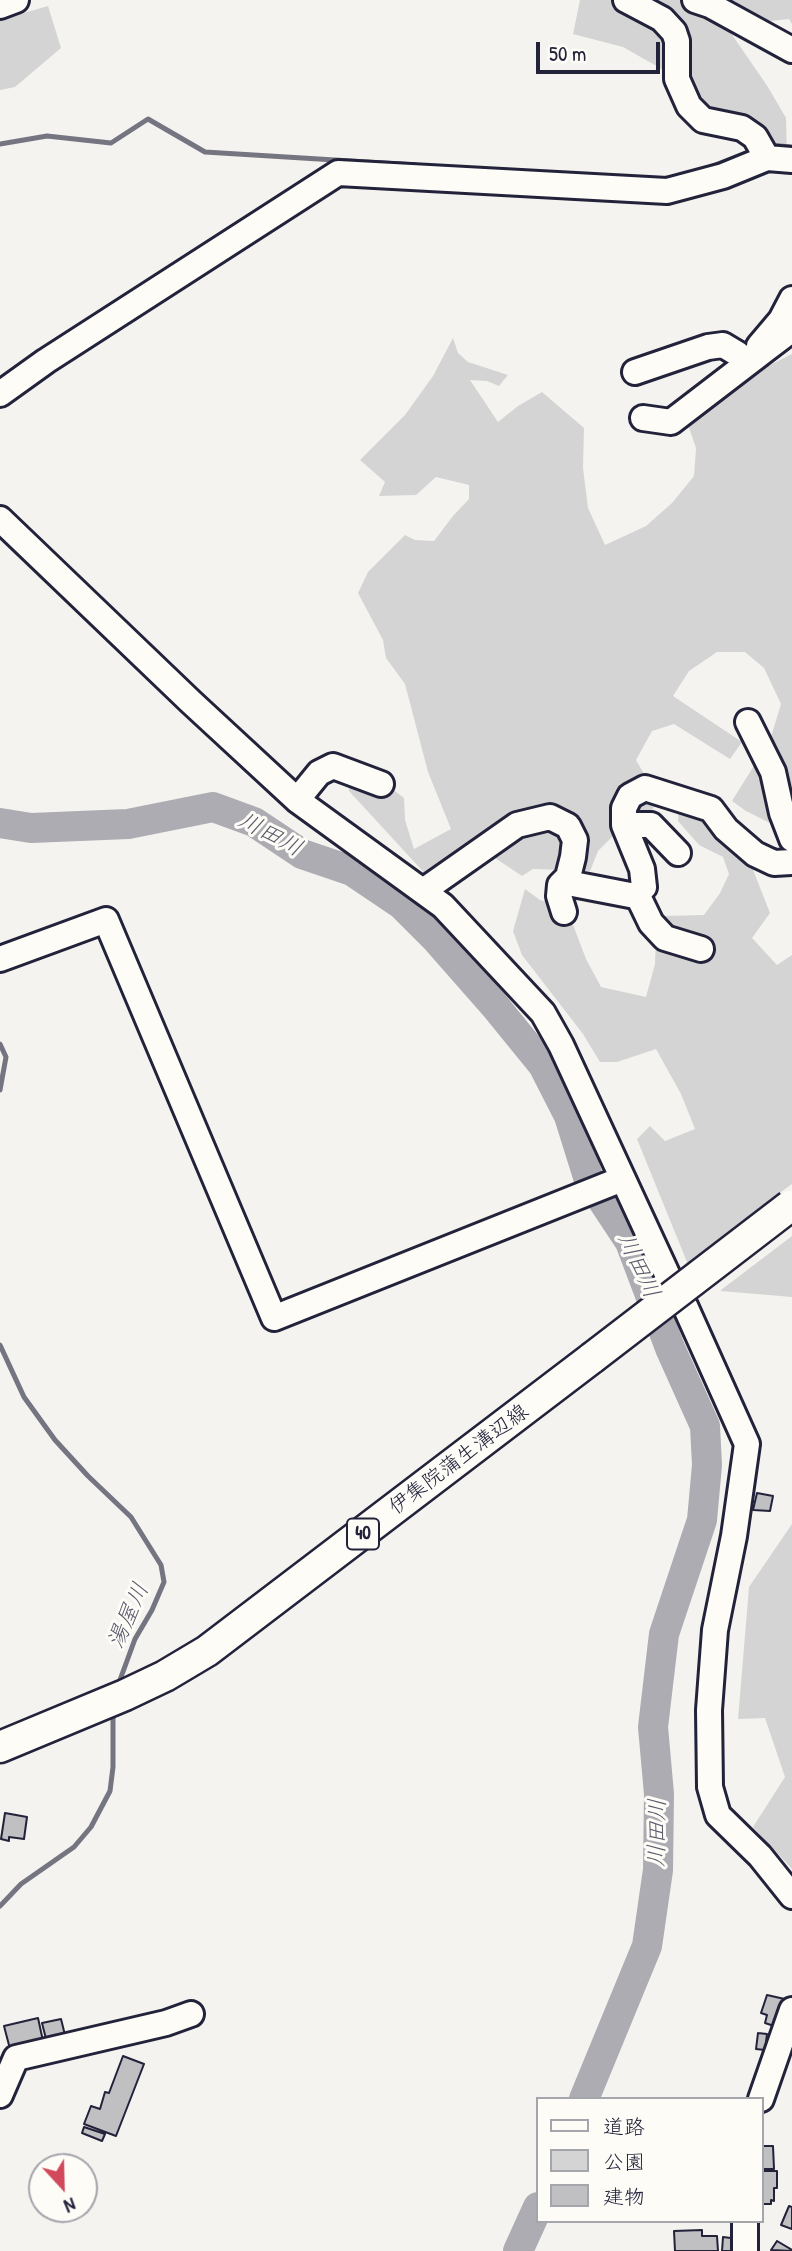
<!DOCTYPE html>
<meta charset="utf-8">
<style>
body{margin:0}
#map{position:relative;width:792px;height:2251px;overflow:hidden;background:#f4f3ef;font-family:"Patrick Hand","Klee One",sans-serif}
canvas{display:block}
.legend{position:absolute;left:536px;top:2097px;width:228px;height:126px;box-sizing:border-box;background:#fdfcf7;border:2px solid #a5a5ac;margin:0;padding:9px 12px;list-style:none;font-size:21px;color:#22223b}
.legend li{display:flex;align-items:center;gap:14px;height:35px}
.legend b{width:35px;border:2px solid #a5a5ac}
.north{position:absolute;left:28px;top:2153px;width:70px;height:70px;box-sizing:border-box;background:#fdfcf7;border:2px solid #a5a5ac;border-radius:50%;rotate:158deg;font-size:19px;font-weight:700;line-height:28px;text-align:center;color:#22223b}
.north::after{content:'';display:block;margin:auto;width:24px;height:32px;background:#d1495b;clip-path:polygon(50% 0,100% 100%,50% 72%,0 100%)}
.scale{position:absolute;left:536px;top:42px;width:124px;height:32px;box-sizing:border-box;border:4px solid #22223b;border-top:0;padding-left:9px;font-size:21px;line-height:24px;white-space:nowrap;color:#22223b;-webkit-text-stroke:5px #fdfcf7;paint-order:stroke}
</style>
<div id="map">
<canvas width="792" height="2251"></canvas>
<ul class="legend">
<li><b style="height:9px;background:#fdfcf7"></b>道路</li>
<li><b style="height:19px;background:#d5d4d5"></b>公園</li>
<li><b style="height:19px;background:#c0bfc2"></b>建物</li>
</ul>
<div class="north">N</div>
<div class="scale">50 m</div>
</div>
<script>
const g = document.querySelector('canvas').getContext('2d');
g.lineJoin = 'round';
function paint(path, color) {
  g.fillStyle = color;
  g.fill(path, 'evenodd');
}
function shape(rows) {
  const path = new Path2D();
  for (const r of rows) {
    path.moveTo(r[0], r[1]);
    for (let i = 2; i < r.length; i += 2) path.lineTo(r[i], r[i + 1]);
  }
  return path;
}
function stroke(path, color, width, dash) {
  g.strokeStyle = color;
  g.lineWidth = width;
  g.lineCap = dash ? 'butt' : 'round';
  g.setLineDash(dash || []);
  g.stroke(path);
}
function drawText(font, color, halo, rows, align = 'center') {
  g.font = font + ' "Patrick Hand","Klee One",sans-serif';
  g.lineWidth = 6;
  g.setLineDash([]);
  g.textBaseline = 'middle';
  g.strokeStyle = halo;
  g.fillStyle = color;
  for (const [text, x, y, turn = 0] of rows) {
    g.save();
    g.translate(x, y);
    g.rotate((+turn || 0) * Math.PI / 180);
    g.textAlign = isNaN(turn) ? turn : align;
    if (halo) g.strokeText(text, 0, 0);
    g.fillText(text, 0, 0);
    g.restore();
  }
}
paint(shape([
 [580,0,792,0,792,24,789,19,726,26,768,87,786,118,787,155,712,134,697,101,660,68,623,47,573,34],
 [48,6,61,48,15,87,0,90,0,20],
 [453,338,458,353,468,362,508,375,499,386,487,381,470,380,498,422,518,406,542,392,584,428,583,468,588,508,605,545,646,526,672,503,694,476,696,448,687,422,752,374,792,354,792,834,746,811,732,801,770,740,781,704,764,668,745,652,717,652,689,671,673,696,742,742,730,759,674,724,652,731,636,760,658,798,645,825,617,832,598,851,590,871,533,869,522,876,492,856,441,891,349,791,347,766,374,775,404,798,405,820,414,849,451,829,428,772,405,684,386,658,383,640,358,593,368,572,405,535,415,540,434,541,453,516,469,499,469,485,436,477,416,495,379,496,385,482,360,460,405,415,433,376],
 [679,797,744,847,770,913,752,938,777,965,792,955,792,1184,760,1207,689,1267,637,1139,650,1126,665,1141,695,1129,681,1094,656,1049,617,1062,600,1062,583,1034,522,955,513,931,525,889,540,900,567,909,586,959,601,987,646,997,655,964,656,939,664,916,704,915,720,893,729,874,723,857,699,845,678,821],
 [792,1236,792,1297,721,1291,721,1290],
 [792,1524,792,1869,753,1827,785,1777,765,1718,738,1719,749,1587]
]), '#d5d4d5');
stroke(shape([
 [0,144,47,136,111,143,148,119,205,152,416,165],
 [767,145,792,147],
 [710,167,746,153],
 [0,1044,6,1057,0,1090],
 [0,1345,24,1397,55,1440,88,1476,131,1517,161,1565,164,1582,152,1610,135,1639,117,1688],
 [0,1906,21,1884,74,1847,91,1827,110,1791,113,1767,113,1712]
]), '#757582', 5);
stroke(shape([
 [0,823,31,828,128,824,213,807,254,822,302,854,352,871,401,904,437,940,495,1006,543,1065,569,1116,589,1180,630,1242,670,1348,705,1426,707,1465,702,1520,664,1634,653,1727,659,1794,658,1870,647,1946,584,2099],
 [518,2251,538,2207]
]), '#acacb2', 30);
const building = shape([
 [757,1493,773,1496,770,1511,753,1510,757,1493],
 [5,1813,27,1817,24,1839,9,1837,9,1841,1,1839,5,1813],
 [767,1995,789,2000,780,2028,765,2023,767,2015,761,2013,767,1995],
 [38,2018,43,2041,10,2049,4,2026,38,2018],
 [61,2019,65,2035,46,2039,42,2023,61,2019],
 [758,2033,767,2034,765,2050,756,2049,758,2033],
 [123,2056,144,2064,116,2136,84,2124,91,2106,100,2109,105,2092,109,2093,123,2056],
 [84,2127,105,2134,102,2141,82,2133,84,2127],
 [762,2146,773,2146,774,2169,762,2169,762,2146],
 [762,2171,777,2171,777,2188,774,2188,774,2201,771,2200,771,2204,762,2204,762,2171],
 [789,2206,792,2207,792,2229,781,2225,789,2206],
 [702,2230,702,2236,717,2236,718,2251,675,2251,674,2231,702,2230],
 [723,2237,731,2238,731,2251,722,2251,723,2237],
 [777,2241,792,2250,792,2251,771,2250,777,2241]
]);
paint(building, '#c0bfc2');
stroke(building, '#22223b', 2);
const minor = shape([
 [626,0,662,19,674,32,677,41,677,79,689,106,703,120,742,128,755,137,767,158],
 [695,0,710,5,792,50],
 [0,6,16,0],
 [792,299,781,320,759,346,761,353,786,334,792,332],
 [635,372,708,347,723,345,738,354],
 [0,394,46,361,338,173,667,191,723,176,767,158,792,160],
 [643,418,671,422,761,353],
 [0,519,191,702,297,800,443,906,543,1013,561,1045,667,1274],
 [748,722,773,772,782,813,792,839],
 [297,800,319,773,333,766,381,784],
 [624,825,651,825,678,853],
 [423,891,517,825,550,817,568,826,575,840,573,857,568,877,573,884,635,896,644,887,642,869,624,825,624,808,630,796,645,788,711,809,726,829,755,854,774,863,792,862],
 [637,894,651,923,665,938,701,949],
 [564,912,559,896,560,885,568,877],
 [0,959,106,920,274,1318,622,1179],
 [685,1306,747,1444,734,1536,715,1630,709,1710,710,1787,718,1815,760,1856,792,1896],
 [0,2095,16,2058,166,2023,191,2014],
 [761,2099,792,2010],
 [745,2251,745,2221]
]);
const major = shape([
 [0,1747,125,1695,165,1676,207,1651,592,1358]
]);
stroke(minor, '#22223b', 30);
stroke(major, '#22223b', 35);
stroke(minor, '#fdfcf7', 24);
stroke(major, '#fdfcf7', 30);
const majorBridge = shape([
 [592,1358,790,1206]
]);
stroke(majorBridge, '#22223b', 35, []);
stroke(majorBridge, '#fdfcf7', 30);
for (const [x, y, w] of [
 [363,1534,32]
]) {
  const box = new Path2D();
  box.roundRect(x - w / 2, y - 15.5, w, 31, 5);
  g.fillStyle = '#fdfcf7';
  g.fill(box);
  stroke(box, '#22223b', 2);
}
drawText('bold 19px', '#22223b', null, [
 ["40",363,1534]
]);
drawText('21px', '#22223b', '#fdfcf7', [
 ["伊集院蒲生溝辺線",459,1460,-37]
]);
drawText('italic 23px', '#59596b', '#fdfcf7', [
 ["川田川",270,835,28],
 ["川田川",638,1266,65],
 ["湯屋川",129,1616,-66],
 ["川田川",658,1833,-89]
]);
</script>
